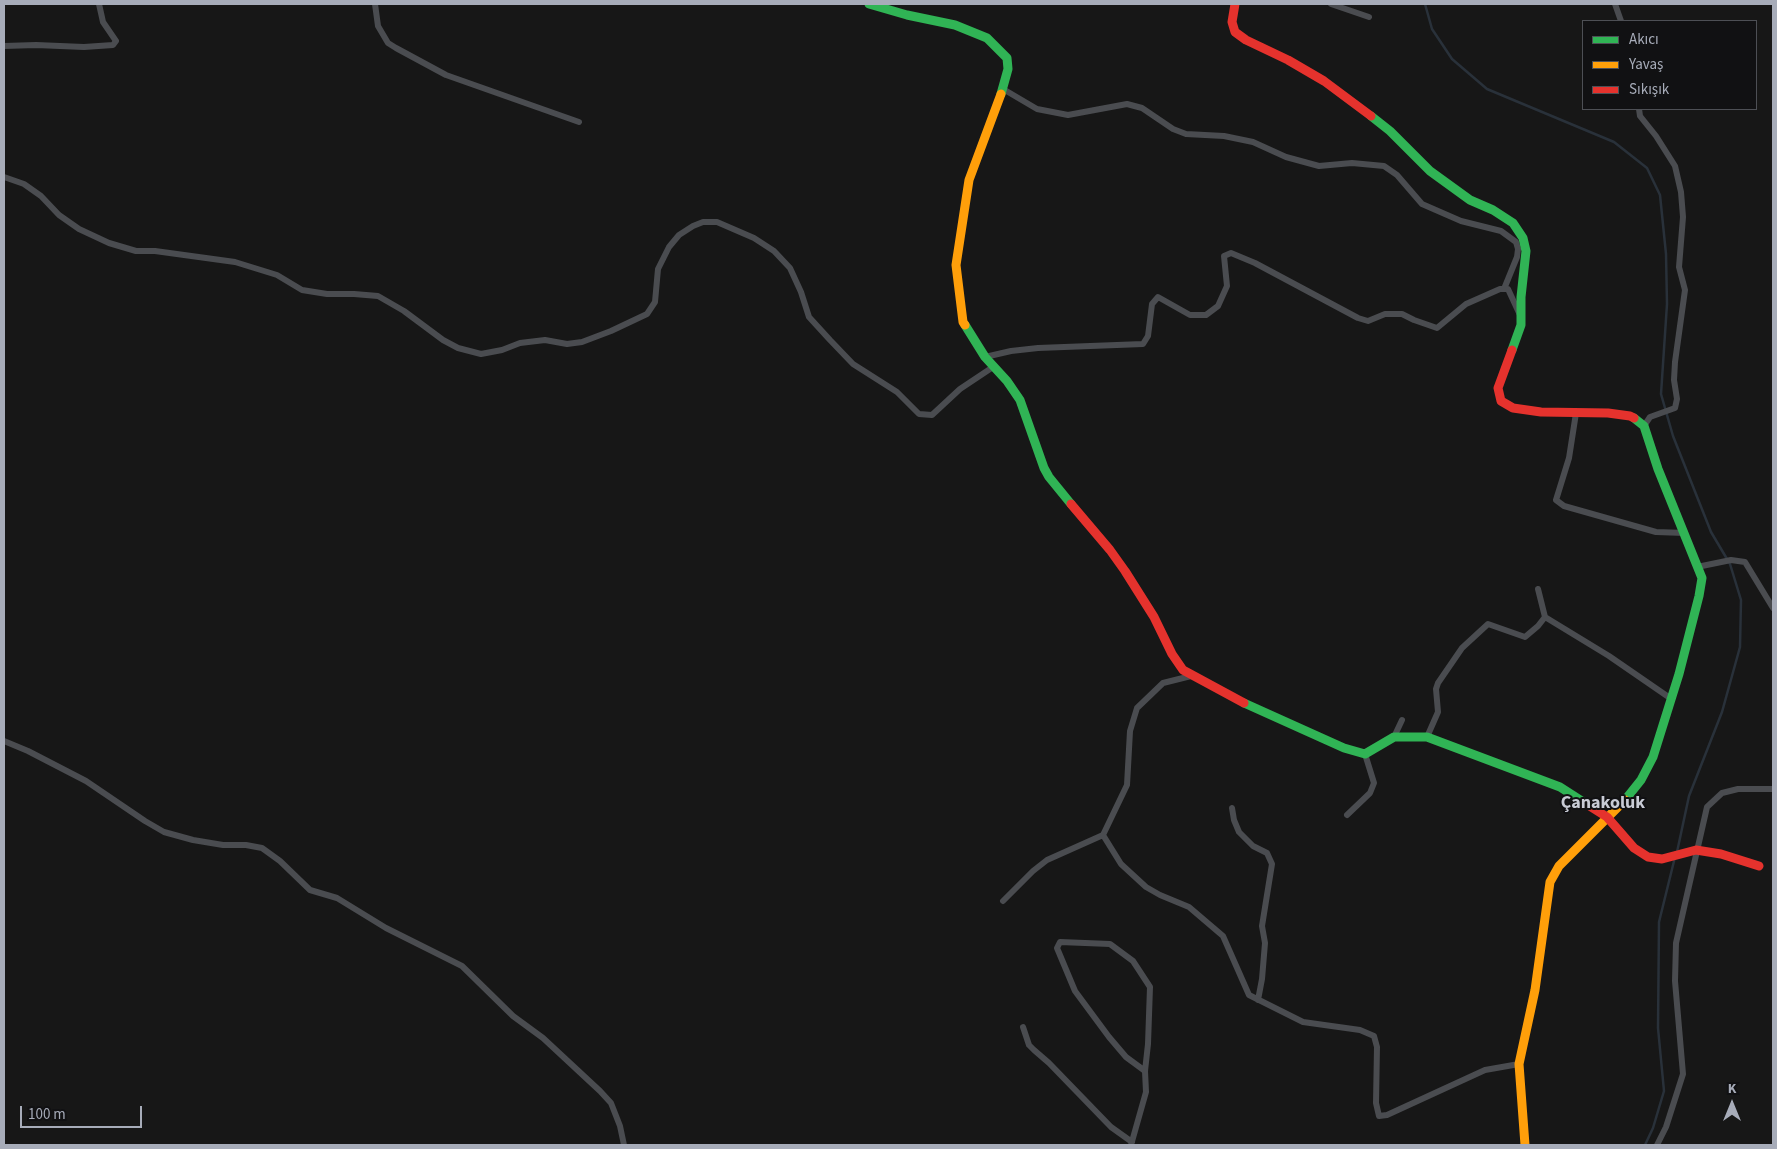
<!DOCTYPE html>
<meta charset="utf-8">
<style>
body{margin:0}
#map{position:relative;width:1777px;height:1149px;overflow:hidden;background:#171717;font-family:"Source Sans 3",sans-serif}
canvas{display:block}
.frame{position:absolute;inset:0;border:5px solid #a7acb9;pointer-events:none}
.legend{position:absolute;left:1582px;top:20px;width:175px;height:90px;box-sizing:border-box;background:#111113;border:1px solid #4d4f55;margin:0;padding:6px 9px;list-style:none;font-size:15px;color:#a7acb9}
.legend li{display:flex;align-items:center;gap:10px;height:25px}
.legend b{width:25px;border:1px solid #4d4f55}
.north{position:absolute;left:1707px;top:1079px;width:50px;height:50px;-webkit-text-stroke:4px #111113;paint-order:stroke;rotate:0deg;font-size:14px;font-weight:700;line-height:20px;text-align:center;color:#a7acb9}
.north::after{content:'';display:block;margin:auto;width:18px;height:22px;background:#a7acb9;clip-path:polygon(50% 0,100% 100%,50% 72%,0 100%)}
.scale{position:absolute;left:20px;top:1106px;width:122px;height:22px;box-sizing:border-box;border:2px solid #a7acb9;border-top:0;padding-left:6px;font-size:15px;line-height:18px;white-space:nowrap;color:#a7acb9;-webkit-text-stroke:4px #111113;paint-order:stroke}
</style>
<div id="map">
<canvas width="1777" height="1149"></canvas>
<div class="frame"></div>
<ul class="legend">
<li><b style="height:6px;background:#30b455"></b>Akıcı</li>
<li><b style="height:6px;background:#ff9f0a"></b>Yavaş</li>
<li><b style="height:6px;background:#e5322d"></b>Sıkışık</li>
</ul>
<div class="north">K</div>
<div class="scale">100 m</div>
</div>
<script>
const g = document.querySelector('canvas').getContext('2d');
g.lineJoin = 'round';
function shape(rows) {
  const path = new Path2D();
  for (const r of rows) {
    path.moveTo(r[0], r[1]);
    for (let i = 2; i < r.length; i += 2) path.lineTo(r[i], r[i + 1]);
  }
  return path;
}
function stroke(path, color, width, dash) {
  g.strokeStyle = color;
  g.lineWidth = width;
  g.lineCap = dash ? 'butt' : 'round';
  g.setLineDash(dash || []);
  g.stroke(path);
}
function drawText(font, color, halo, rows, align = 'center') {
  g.font = font + ' "Source Sans 3",sans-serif';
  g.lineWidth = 4;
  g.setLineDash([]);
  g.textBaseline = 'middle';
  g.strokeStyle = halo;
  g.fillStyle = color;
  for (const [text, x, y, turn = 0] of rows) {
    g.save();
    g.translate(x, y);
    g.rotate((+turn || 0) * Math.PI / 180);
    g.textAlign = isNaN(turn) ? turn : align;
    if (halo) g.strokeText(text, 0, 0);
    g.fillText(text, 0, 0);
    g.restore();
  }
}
stroke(shape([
 [1425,4,1432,29,1452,59,1487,89,1614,142,1647,168,1660,195,1666,254,1667,304,1661,394,1673,436,1711,532,1730,564,1741,600,1740,647,1722,712,1689,796,1677,852],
 [1645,1145,1653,1128,1664,1091,1658,1028,1659,922,1675,857]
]), '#29313a', 2.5);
stroke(shape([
 [375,4,378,26,388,43,396,48,446,75,579,122],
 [1331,4,1369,17],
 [1615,4,1621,21],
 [4,46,36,45,84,47,113,45,116,41,103,22,99,4],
 [1003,89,1037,109,1068,115,1127,104,1142,108,1173,129,1186,134,1224,136,1253,142,1286,157,1319,166,1352,163,1384,166,1397,175,1422,204,1461,221,1501,231,1516,242,1518,249,1517,257,1504,289],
 [1639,109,1640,116,1656,136,1675,166,1681,192,1683,217,1679,267,1685,290,1675,362,1674,380,1677,399,1675,408,1650,417,1644,426],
 [4,177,24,184,41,196,59,215,79,229,109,243,136,251,155,251,235,262,277,275,302,290,327,294,354,294,378,296,404,311,443,340,458,348,481,354,502,350,520,343,545,340,567,344,582,342,611,331,647,314,655,302,658,269,669,247,679,235,693,226,703,222,717,222,754,238,774,251,790,268,801,292,809,317,830,340,853,364,897,392,919,414,932,415,960,389,993,367],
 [985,357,1011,351,1038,348,1143,344,1148,336,1152,304,1158,297,1190,315,1206,315,1218,306,1227,286,1224,256,1231,253,1255,263,1358,318,1368,321,1385,314,1402,314,1414,320,1437,328,1466,304,1500,289,1508,289,1520,315],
 [1576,413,1569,458,1556,500,1564,506,1656,532,1685,533],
 [1697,567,1731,560,1745,562,1773,608],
 [1538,589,1545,617],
 [1394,737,1402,720],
 [1427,737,1438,712,1436,689,1438,683,1462,648,1488,624,1525,637,1538,626,1545,617,1609,656,1670,698],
 [4,741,28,751,86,781,145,821,164,832,193,840,223,845,246,845,262,848,280,861,310,890,337,898,386,928,462,966,513,1016,543,1038,600,1091,611,1103,620,1126,624,1145],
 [1232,808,1234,820,1239,832,1253,846,1267,853,1272,864,1262,926,1265,943,1262,979,1258,1000],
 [1347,815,1370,793,1374,783,1365,754],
 [1103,835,1121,864,1146,887,1160,895,1189,907,1223,936,1249,995,1303,1022,1360,1030,1374,1036,1377,1047,1376,1103,1379,1116,1387,1115,1485,1070,1519,1064],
 [1003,901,1033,871,1047,860,1103,835,1127,785,1130,731,1137,708,1163,683,1191,676],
 [1023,1027,1029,1045,1034,1050,1049,1063,1111,1127,1132,1142],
 [1131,1145,1146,1092,1145,1071,1148,1044,1150,987,1133,961,1110,944,1060,942,1057,948,1075,991,1109,1037,1126,1057,1145,1071],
 [1657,1145,1666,1127,1683,1074,1675,981,1676,943,1707,807,1722,793,1738,789,1773,789]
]), '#4a4c50', 6);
stroke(shape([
 [869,4,907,15,955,25,987,38,1007,58,1008,69,1001,94],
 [1371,116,1390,131,1430,171,1470,200,1493,210,1513,223,1523,238,1526,251,1521,297,1521,325,1512,350],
 [965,325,985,357,1007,381,1020,400,1044,468,1049,477,1071,504],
 [1244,703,1344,748,1365,754,1394,737,1427,737,1560,787,1588,805],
 [1625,800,1641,780,1653,757,1679,674,1699,596,1702,578,1658,469,1644,426,1634,418]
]), '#30b455', 9);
stroke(shape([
 [965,325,963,322,956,265,969,180,1001,94],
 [1525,1145,1519,1064,1535,990,1550,882,1559,866,1625,800]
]), '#ff9f0a', 9);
stroke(shape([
 [1235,4,1232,22,1235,32,1246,40,1288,60,1324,81,1371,116],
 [1512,350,1498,388,1501,401,1513,408,1541,412,1608,413,1630,416,1634,418],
 [1071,504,1110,550,1125,571,1154,617,1172,654,1183,670,1244,703],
 [1588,805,1607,817,1634,848,1648,857,1662,859,1696,850,1721,854,1759,866]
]), '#e5322d', 9);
drawText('bold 18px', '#c8cbd5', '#111113', [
 ["Çanakoluk",1603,804]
]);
</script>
